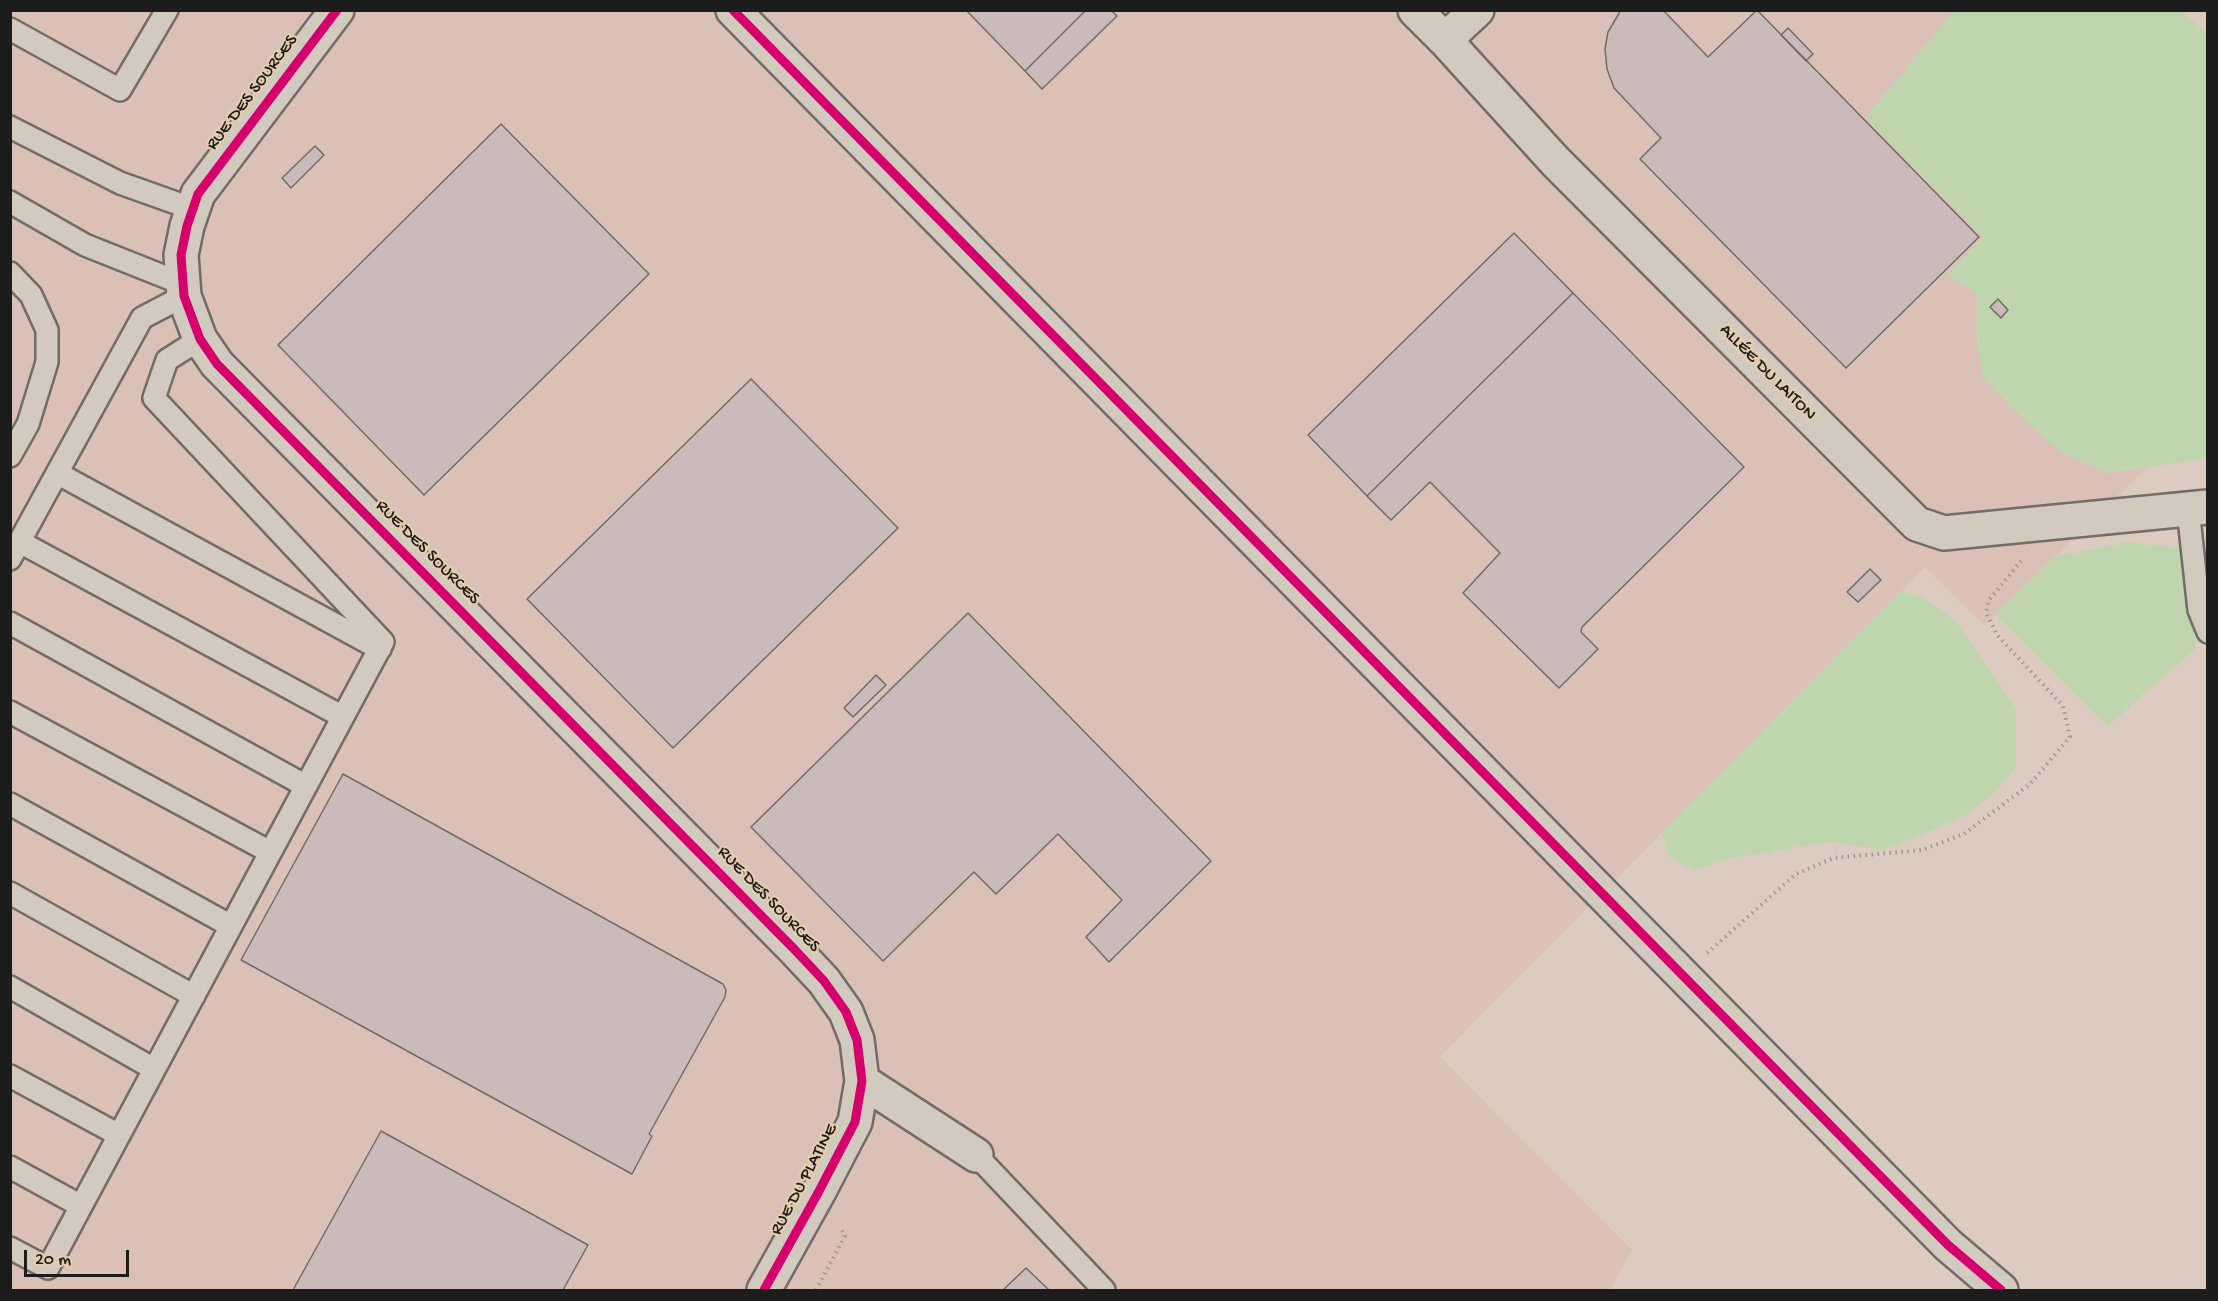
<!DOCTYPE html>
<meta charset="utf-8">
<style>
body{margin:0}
#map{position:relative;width:2218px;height:1301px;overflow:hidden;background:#dbcbc0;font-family:"Gochi Hand",sans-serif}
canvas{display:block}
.frame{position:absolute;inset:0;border:12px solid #1c1c1c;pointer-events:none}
.scale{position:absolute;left:24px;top:1250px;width:105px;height:27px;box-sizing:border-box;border:3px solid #1c1c1c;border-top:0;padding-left:8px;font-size:18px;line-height:21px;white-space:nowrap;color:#1c1c1c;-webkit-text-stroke:4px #e4cdad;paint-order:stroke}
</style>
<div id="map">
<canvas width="2218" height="1301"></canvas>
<div class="frame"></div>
<div class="scale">20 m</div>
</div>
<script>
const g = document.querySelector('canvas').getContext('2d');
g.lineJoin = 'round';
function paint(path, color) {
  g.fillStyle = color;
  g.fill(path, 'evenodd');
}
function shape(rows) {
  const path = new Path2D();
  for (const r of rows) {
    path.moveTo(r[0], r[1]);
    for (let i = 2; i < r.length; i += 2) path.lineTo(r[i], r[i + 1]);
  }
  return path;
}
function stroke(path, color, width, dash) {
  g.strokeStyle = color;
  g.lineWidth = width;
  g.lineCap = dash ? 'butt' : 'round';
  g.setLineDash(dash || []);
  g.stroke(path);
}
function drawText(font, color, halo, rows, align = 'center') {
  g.font = font + ' "Gochi Hand",sans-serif';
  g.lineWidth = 4.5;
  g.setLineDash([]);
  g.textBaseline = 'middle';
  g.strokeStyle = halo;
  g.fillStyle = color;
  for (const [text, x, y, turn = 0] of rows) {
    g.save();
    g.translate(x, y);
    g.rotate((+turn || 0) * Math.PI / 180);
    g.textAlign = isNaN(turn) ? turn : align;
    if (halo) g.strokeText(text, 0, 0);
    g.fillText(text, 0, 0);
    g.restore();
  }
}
paint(shape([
 [10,11,1954,11,1865,118,1984,237,1977,294,1976,335,2107,473,2146,468,1984,625,1925,567,1440,1057,1632,1250,1610,1290,11,1290]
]), '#dbc0b8');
paint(shape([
 [1954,11,2182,11,2207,34,2207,458,2107,473,2060,452,2014,410,1983,378,1976,335,1977,294,1947,275,1983,237,1865,118],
 [2128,542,2196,550,2195,649,2108,726,1995,614,2053,557],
 [1902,590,1925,599,1956,621,2016,709,2016,767,1995,792,1965,816,1885,850,1830,842,1731,858,1694,870,1669,857,1662,833]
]), '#bfd5ae');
const building = shape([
 [966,10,1086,10,1025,71,966,10],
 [1086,10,1111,10,1117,16,1042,89,1025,71,1086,10],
 [1621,10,1663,10,1708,57,1757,10,1979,237,1846,368,1640,159,1661,138,1614,88,1607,69,1605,49,1608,32,1621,10],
 [1788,28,1813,54,1806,61,1781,35,1788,28],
 [501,124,649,274,424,495,278,345,501,124],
 [315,146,324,155,291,188,282,178,315,146],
 [1514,233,1573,293,1367,496,1308,435,1514,233],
 [1573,293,1744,467,1582,627,1581,632,1598,649,1559,688,1463,593,1500,553,1430,482,1391,520,1367,496,1573,293],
 [1998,299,2008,310,2001,318,1990,307,1998,299],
 [751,379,898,528,673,748,527,599,751,379],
 [1870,569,1881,580,1858,602,1847,592,1870,569],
 [968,613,1211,861,1109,962,1086,937,1122,900,1058,834,996,894,974,872,883,961,751,827,968,613],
 [876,675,886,685,853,717,844,708,876,675],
 [343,774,723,984,726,990,725,997,649,1134,652,1136,632,1174,241,960,343,774],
 [381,1131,588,1245,563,1290,293,1290,381,1131],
 [1026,1268,1049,1290,1003,1290,1026,1268]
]);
paint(building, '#cababa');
stroke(building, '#726b66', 1.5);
const service = shape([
 [10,29,120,90,167,10],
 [10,127,120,183,193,209],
 [10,202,85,245,183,284],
 [10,273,31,295,47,330,47,362,28,424,10,456],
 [57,473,380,649],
 [2188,509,2199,610,2208,632],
 [20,542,343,717],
 [10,559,142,318,184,296],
 [10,623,306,786],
 [10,712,270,852],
 [10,804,231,926],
 [10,893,194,996],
 [10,987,154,1069],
 [10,1076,119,1135],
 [976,1155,1104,1290],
 [10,1167,81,1206],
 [10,1248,48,1268,383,642,154,398,167,360,200,339]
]);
const minor = shape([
 [337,10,198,194,187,226,181,255,184,296,200,339,217,364,795,950,824,981,846,1012,857,1040,862,1081,855,1122,818,1193,764,1290],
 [1415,10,1445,40,1555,161,1917,524,1944,533,2208,507],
 [1445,40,1477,10],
 [862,1081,976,1155]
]);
const tertiary = shape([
 [733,10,1948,1245,2001,1290]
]);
stroke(service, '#726b66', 26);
stroke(minor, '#726b66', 38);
stroke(tertiary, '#726b66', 38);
stroke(shape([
 [1707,953,1796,874,1833,858,1922,850,1964,834,2030,784,2070,737,2063,706,1997,635,1986,612,1989,600,2021,561],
 [816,1290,845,1236,840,1227]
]), '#a09890', 4, [1.5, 4.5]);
stroke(service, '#d3cabf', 21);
stroke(minor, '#d3cabf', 33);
stroke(tertiary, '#d3cabf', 33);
stroke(shape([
 [337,10,198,194,187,226,181,255,184,296,200,339,217,364,795,950,824,981,846,1012,857,1040,862,1081,855,1122,818,1193,764,1290],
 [733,10,1948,1245,2001,1290]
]), '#d6006c', 9);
drawText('18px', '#1c1c1c', '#e4cdad', [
 ["RUE DES SOURCES",253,93,-53],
 ["ALLÉE DU LAITON",1767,373,45],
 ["RUE DES SOURCES",427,553,45],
 ["RUE DES SOURCES",768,900,46],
 ["RUE DU PLATINE",805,1180,-62]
]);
</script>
